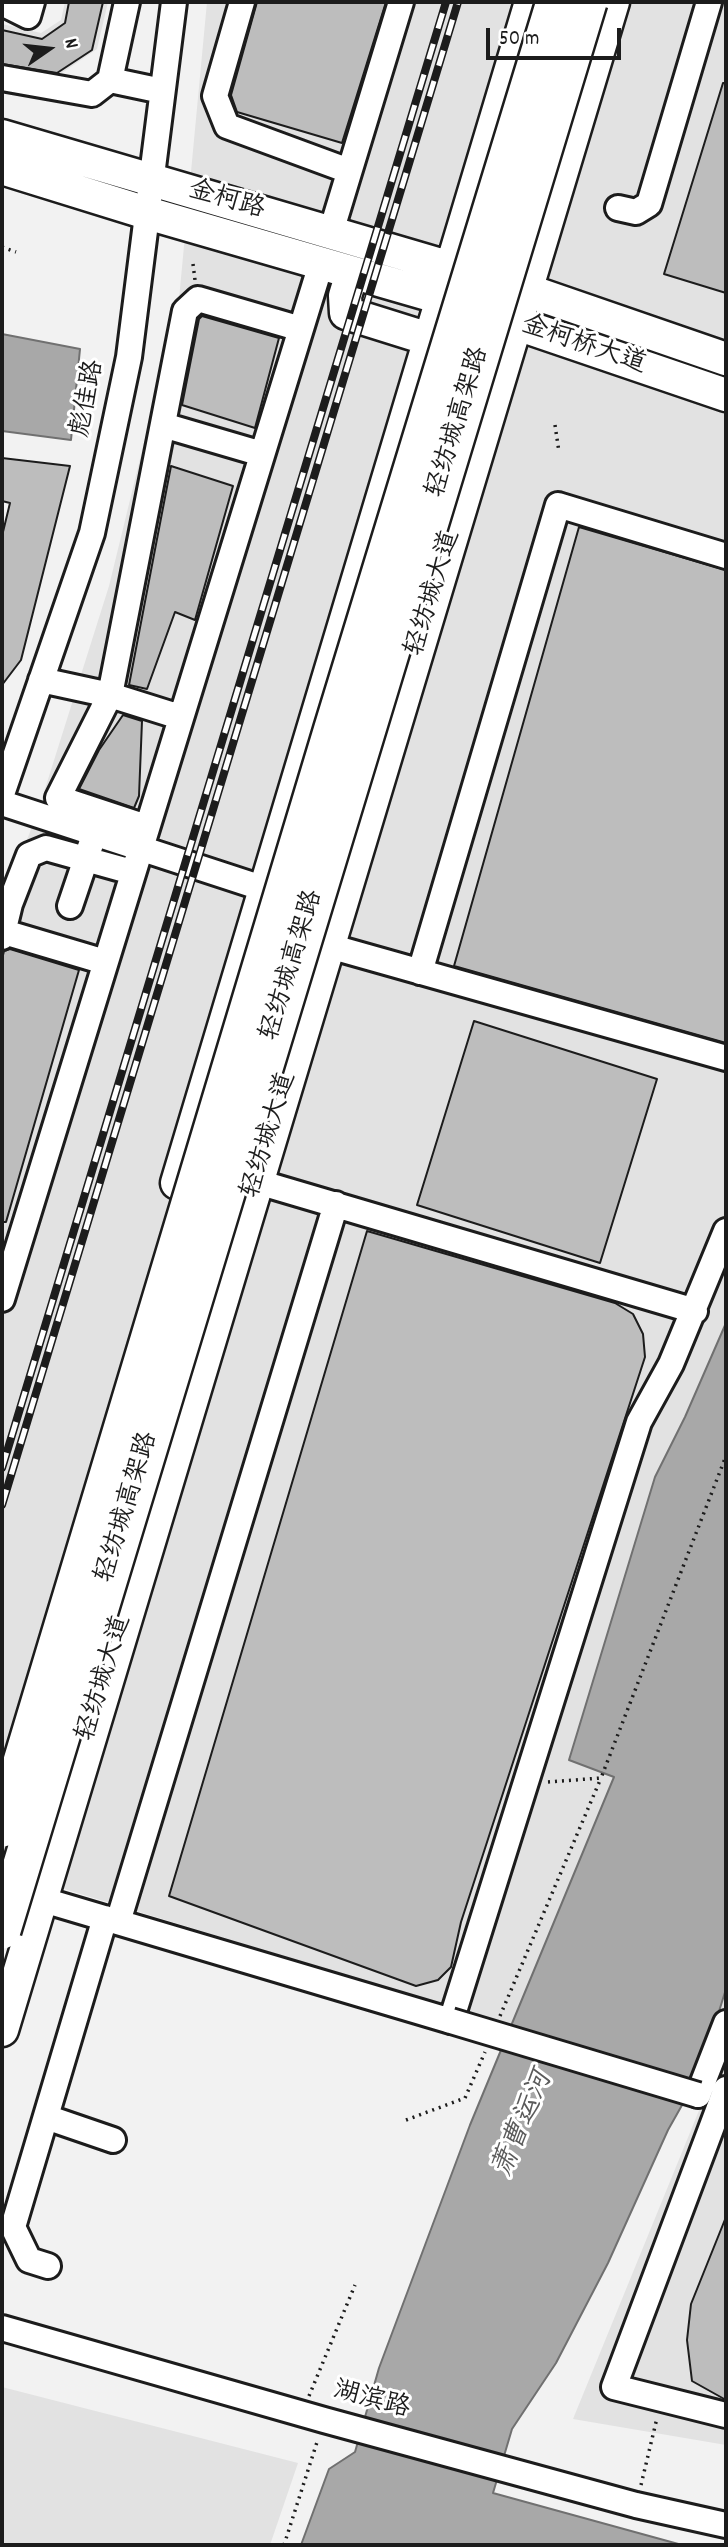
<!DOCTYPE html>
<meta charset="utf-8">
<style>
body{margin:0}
#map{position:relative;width:728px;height:2547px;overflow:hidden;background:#f2f2f2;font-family:Dekko,sans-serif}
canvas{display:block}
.frame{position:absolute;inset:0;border:4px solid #1c1c1c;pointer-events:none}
.north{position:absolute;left:14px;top:14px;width:70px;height:70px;-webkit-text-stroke:5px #fff;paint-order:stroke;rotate:76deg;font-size:19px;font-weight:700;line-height:28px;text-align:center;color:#1c1c1c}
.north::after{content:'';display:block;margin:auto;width:24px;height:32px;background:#1c1c1c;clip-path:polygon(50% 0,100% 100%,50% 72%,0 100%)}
.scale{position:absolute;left:486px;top:28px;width:135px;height:32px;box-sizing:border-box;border:4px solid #1c1c1c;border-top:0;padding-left:9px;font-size:21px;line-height:24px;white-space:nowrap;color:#1c1c1c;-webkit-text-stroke:5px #fff;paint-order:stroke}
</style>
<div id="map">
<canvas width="728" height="2547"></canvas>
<div class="frame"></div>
<div class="north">N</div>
<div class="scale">50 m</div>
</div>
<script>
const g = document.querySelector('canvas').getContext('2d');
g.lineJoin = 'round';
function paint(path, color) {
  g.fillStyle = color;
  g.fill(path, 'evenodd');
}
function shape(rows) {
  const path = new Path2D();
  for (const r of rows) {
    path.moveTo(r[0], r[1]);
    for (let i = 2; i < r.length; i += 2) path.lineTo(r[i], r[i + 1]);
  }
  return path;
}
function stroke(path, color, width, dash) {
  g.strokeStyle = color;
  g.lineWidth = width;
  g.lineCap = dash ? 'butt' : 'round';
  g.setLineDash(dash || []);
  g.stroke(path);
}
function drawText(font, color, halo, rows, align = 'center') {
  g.font = font + ' Dekko,"LXGW WenKai TC",sans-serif';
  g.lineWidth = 6;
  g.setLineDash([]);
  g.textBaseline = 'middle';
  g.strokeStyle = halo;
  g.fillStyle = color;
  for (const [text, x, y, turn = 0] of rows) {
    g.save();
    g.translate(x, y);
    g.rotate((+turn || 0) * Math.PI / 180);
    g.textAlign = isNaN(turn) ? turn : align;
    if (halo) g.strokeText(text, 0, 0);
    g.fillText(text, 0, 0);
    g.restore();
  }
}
paint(shape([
 [65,2,108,2,97,49,53,79,2,68,2,24,41,33,61,20],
 [207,2,726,2,726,2445,573,2419,709,2086,2,1870,2,905,38,811,109,586,179,299],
 [2,2387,298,2463,270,2545,2,2545]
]), '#e2e2e2');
const water = shape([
 [2,334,80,349,71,440,2,431,2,334],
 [726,1323,726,1989,699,2075,668,2130,608,2263,556,2363,512,2429,493,2493,682,2545,301,2545,329,2469,355,2452,379,2368,470,2125,614,1777,569,1760,655,1477,685,1417,726,1323]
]);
paint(water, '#a8a8a8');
stroke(water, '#707070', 2);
const building = shape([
 [69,2,103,2,92,50,57,73,2,64,2,30,42,39,65,23,69,2],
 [257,2,386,2,342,143,237,112,231,95,257,2],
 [723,83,726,83,726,293,664,274,723,83],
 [202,316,279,338,255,428,182,405,199,319,202,316],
 [2,458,70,466,21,660,2,685,2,536,10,503,2,501,2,458],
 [171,466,233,486,195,620,175,612,147,689,129,685,171,466],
 [579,527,726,570,726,1043,454,966,579,527],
 [123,715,142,721,139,796,134,808,79,789,99,750,123,715],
 [10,949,79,970,6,1222,2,1222,2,959,4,951,10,949],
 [474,1021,657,1079,600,1263,417,1205,474,1021],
 [367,1231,615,1303,633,1314,643,1334,645,1357,461,1922,451,1967,438,1980,416,1986,169,1896,367,1231],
 [726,2217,726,2400,692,2381,687,2340,691,2304,726,2217]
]);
paint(building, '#bdbdbd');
stroke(building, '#1c1c1c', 2);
const minor = shape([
 [242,2,215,96,227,126,349,171],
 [2,3,28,16,32,2],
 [2,78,92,94,110,80,127,2],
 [110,80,162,91],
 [618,208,636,212,649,204,709,2],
 [331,232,401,2],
 [163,425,262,454],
 [41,680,110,695,180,717],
 [2,794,92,533,129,357,174,2],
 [2,803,265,889],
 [146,827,58,798,110,695,185,311,198,299,301,329],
 [70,906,91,844],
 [4,932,105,962],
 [2,937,10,904,29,855,46,848,132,872],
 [329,946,726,1058],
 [420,972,558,505,726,556],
 [258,1182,695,1311],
 [2,1299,321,264],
 [40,1899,451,2021,639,1422,671,1364,726,1231],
 [118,1922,336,1204],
 [726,2089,614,2387,726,2415],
 [698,2095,726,2023],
 [46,2117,113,2140],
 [48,2266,29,2260,13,2227,105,1918],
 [2,2328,324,2420,636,2505,726,2525]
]);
const major = shape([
 [2,136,526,290,726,359],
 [2,168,147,213,441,298,726,395],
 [352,273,345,296,346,313,429,339],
 [177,1183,531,2],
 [2,2030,613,2]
]);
stroke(minor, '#1c1c1c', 30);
stroke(major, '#1c1c1c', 37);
stroke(shape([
 [2,247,16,252],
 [193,264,195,280],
 [555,425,559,452],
 [548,1782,601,1778,726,1456],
 [500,2016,601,1778],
 [406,2120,465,2098,485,2052],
 [309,2396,355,2285],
 [641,2485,657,2418],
 [284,2545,318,2439]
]), '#1c1c1c', 3.5, [2, 5]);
stroke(minor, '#fff', 24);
stroke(major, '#fff', 32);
const rail = shape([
 [2,1468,446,2],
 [2,1505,458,2]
]);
stroke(rail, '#1c1c1c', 8);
stroke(rail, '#fff', 5, [16]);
const minorBridge = shape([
 [451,2021,698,2095]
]);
const highwayBridge = shape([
 [2,1828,333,728,555,2],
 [2,1930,588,2]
]);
stroke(minorBridge, '#1c1c1c', 30, []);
stroke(highwayBridge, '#1c1c1c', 42, []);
stroke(minorBridge, '#fff', 24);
stroke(highwayBridge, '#fff', 37);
drawText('26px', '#1c1c1c', '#fff', [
 ["金柯路",226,202,16],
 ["金柯桥大道",583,347,19],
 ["彪佳路",90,399,-79],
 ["轻纺城高架路",460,423,-73],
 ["轻纺城大道",435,594,-73],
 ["轻纺城高架路",294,966,-73],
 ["轻纺城大道",271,1136,-73],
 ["轻纺城高架路",129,1508,-73],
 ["轻纺城大道",106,1679,-73],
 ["湖滨路",371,2402,15]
]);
drawText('italic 28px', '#5b5b5b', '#fff', [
 ["萧曹运河",525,2125,-67]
]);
</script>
